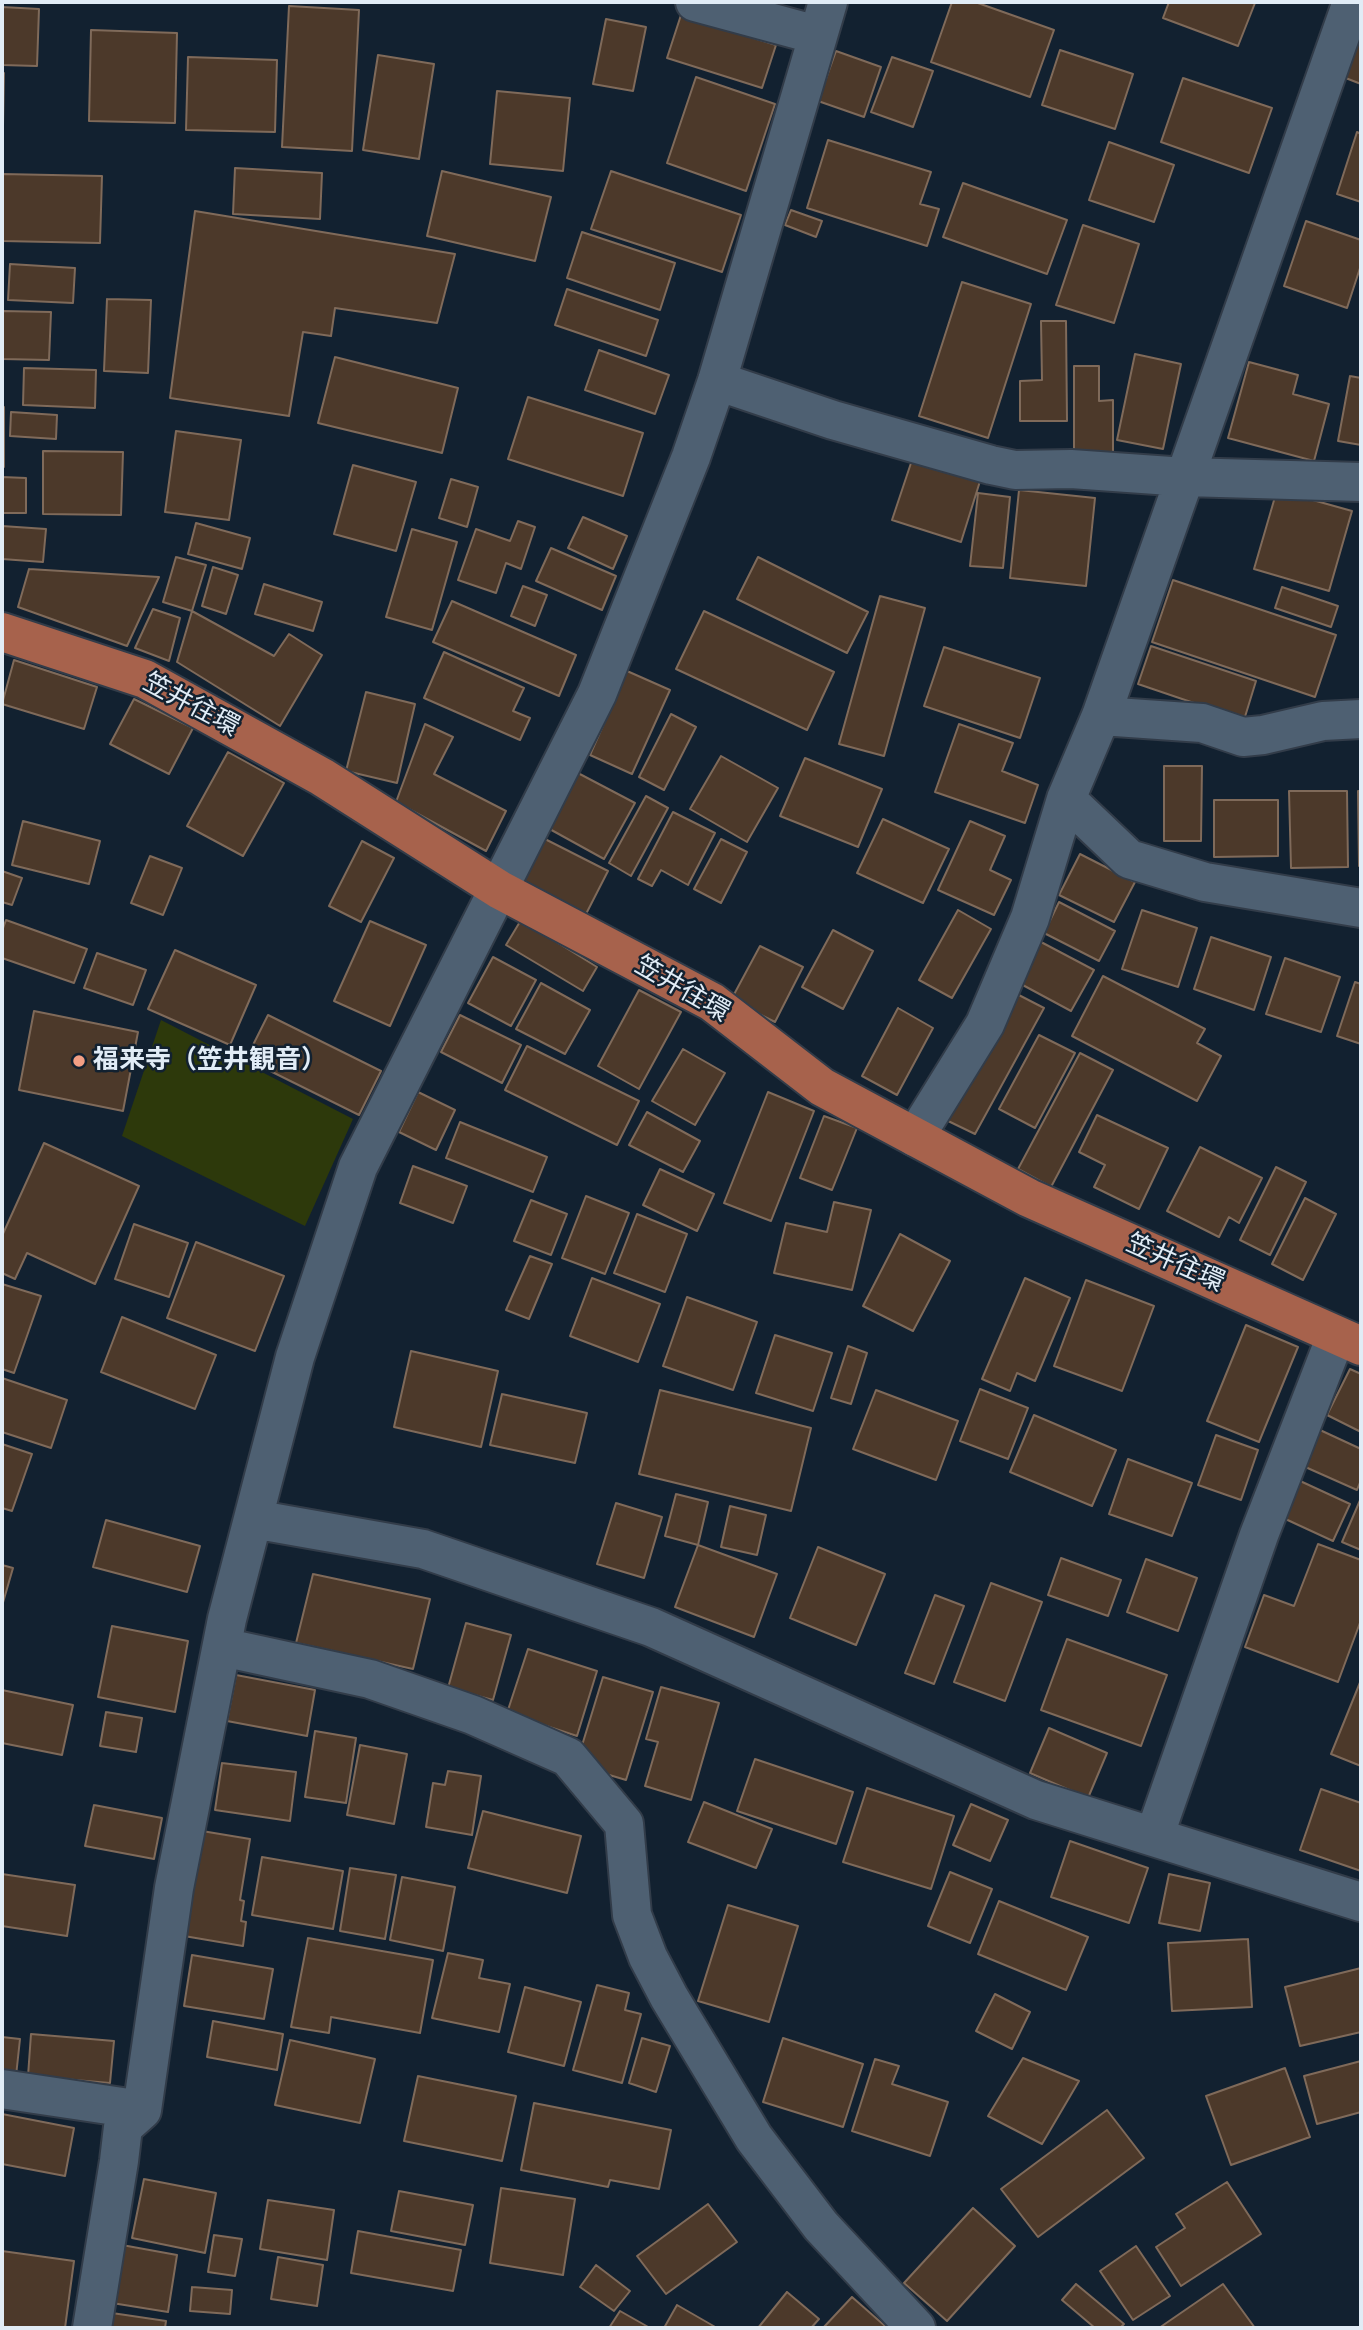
<!DOCTYPE html>
<meta charset="utf-8">
<style>
body{margin:0}
#map{position:relative;width:1363px;height:2330px;overflow:hidden;background:#122130;font-family:"Zilla Slab",serif}
canvas{display:block}
.frame{position:absolute;inset:0;border:4px solid #e1ecf6;pointer-events:none}
</style>
<div id="map">
<canvas width="1363" height="2330"></canvas>
<div class="frame"></div>
</div>
<script>
const g = document.querySelector('canvas').getContext('2d');
g.lineJoin = 'round';
function paint(path, color) {
  g.fillStyle = color;
  g.fill(path, 'evenodd');
}
function shape(rows) {
  const path = new Path2D();
  for (const r of rows) {
    path.moveTo(r[0], r[1]);
    for (let i = 2; i < r.length; i += 2) path.lineTo(r[i], r[i + 1]);
  }
  return path;
}
function stroke(path, color, width, dash) {
  g.strokeStyle = color;
  g.lineWidth = width;
  g.lineCap = dash ? 'butt' : 'round';
  g.setLineDash(dash || []);
  g.stroke(path);
}
function drawText(font, color, halo, rows, align = 'center') {
  g.font = font + ' "Zilla Slab","Noto Sans JP",serif';
  g.lineWidth = 5;
  g.setLineDash([]);
  g.textBaseline = 'middle';
  g.strokeStyle = halo;
  g.fillStyle = color;
  for (const [text, x, y, turn = 0] of rows) {
    g.save();
    g.translate(x, y);
    g.rotate((+turn || 0) * Math.PI / 180);
    g.textAlign = isNaN(turn) ? turn : align;
    if (halo) g.strokeText(text, 0, 0);
    g.fillText(text, 0, 0);
    g.restore();
  }
}
paint(shape([
 [161,1020,353,1119,305,1226,122,1136]
]), '#2d390b');
const building = shape([
 [952,2,975,2,1054,30,1030,97,931,62,952,2],
 [1169,2,1253,2,1255,3,1238,46,1163,18,1169,2],
 [289,6,359,10,352,151,282,147,289,6],
 [2,7,39,9,37,66,2,65,2,7],
 [681,15,776,45,762,88,667,58,681,15],
 [606,19,646,27,633,91,593,84,606,19],
 [91,30,177,33,175,123,89,121,91,30],
 [1361,32,1361,84,1343,77,1361,32],
 [1060,50,1133,74,1115,129,1042,105,1060,50],
 [836,51,881,67,864,117,818,101,836,51],
 [378,55,434,64,419,159,363,150,378,55],
 [188,57,277,60,275,132,186,130,188,57],
 [892,57,933,71,913,127,871,112,892,57],
 [2,73,4,73,3,126,2,126,2,73],
 [696,77,775,104,746,191,667,163,696,77],
 [1183,78,1272,108,1249,173,1161,142,1183,78],
 [497,91,570,98,563,171,490,164,497,91],
 [1357,132,1361,134,1361,202,1337,194,1357,132],
 [828,140,931,172,920,204,939,209,927,246,807,208,828,140],
 [1109,142,1174,165,1154,222,1089,200,1109,142],
 [235,168,322,173,320,219,233,214,235,168],
 [442,171,551,197,535,261,427,236,442,171],
 [611,171,741,215,722,272,591,229,611,171],
 [2,174,102,176,100,243,2,241,2,174],
 [963,183,1067,220,1047,274,943,237,963,183],
 [791,210,822,221,816,237,785,225,791,210],
 [195,211,455,254,437,323,335,308,331,336,303,332,289,416,170,398,195,211],
 [1306,221,1361,240,1361,265,1347,308,1284,286,1306,221],
 [1083,225,1139,244,1114,323,1056,305,1083,225],
 [582,232,675,263,660,310,567,278,582,232],
 [10,264,75,268,73,303,8,300,10,264],
 [962,282,1031,304,988,438,919,416,962,282],
 [567,289,658,320,646,356,555,325,567,289],
 [107,299,151,300,148,373,104,371,107,299],
 [2,311,51,312,49,360,2,359,2,311],
 [1041,321,1066,321,1067,421,1020,421,1020,381,1042,380,1041,321],
 [599,350,669,375,655,414,585,390,599,350],
 [1135,354,1181,364,1163,449,1117,440,1135,354],
 [335,357,458,388,442,453,318,423,335,357],
 [1249,362,1298,375,1293,394,1329,404,1314,461,1228,438,1249,362],
 [1074,366,1099,366,1099,401,1113,400,1113,460,1074,460,1074,366],
 [24,368,96,370,95,408,23,405,24,368],
 [1350,376,1361,378,1361,445,1338,441,1350,376],
 [528,397,643,433,623,496,508,459,528,397],
 [2,407,4,407,4,467,2,467,2,407],
 [11,412,57,415,56,439,10,436,11,412],
 [176,431,241,440,229,520,165,512,176,431],
 [43,451,123,452,121,515,43,514,43,451],
 [913,457,981,478,961,542,892,520,913,457],
 [353,465,416,482,396,551,334,534,353,465],
 [2,477,26,478,26,513,2,513,2,477],
 [451,479,478,487,467,527,439,518,451,479],
 [1019,490,1095,498,1086,586,1010,578,1019,490],
 [1277,490,1352,511,1329,591,1254,569,1277,490],
 [978,493,1010,497,1003,568,970,566,978,493],
 [583,517,627,536,613,569,568,548,583,517],
 [518,521,535,527,521,569,506,563,496,593,458,580,476,529,510,541,518,521],
 [196,523,250,538,242,569,188,554,196,523],
 [2,526,46,529,43,562,2,559,2,526],
 [412,529,457,542,432,630,386,617,412,529],
 [551,548,616,576,602,610,536,581,551,548],
 [176,557,206,565,192,611,163,602,176,557],
 [758,557,868,612,847,653,737,599,758,557],
 [213,567,238,575,226,614,202,606,213,567],
 [29,569,159,577,127,646,18,607,29,569],
 [1173,580,1336,635,1315,697,1152,642,1173,580],
 [264,584,322,602,313,631,255,614,264,584],
 [523,586,547,595,535,626,511,616,523,586],
 [1282,587,1338,606,1331,627,1275,608,1282,587],
 [880,596,925,608,884,756,839,744,880,596],
 [452,601,576,655,559,696,433,642,452,601],
 [153,609,180,618,169,661,135,648,153,609],
 [192,611,274,656,289,634,322,655,280,726,177,662,192,611],
 [704,611,834,672,807,730,676,669,704,611],
 [1151,646,1256,681,1244,720,1138,684,1151,646],
 [944,647,1040,678,1020,738,924,706,944,647],
 [444,652,524,688,513,711,530,718,520,740,424,698,444,652],
 [14,660,97,687,84,729,2,704,14,660],
 [627,671,670,690,632,774,590,755,627,671],
 [366,692,415,704,397,783,346,771,366,692],
 [134,699,193,728,169,774,110,744,134,699],
 [671,714,696,727,664,790,639,777,671,714],
 [425,724,453,737,434,774,506,811,486,851,396,802,425,724],
 [959,724,1013,743,1002,771,1038,785,1025,823,935,792,959,724],
 [228,752,284,783,243,856,187,826,228,752],
 [721,756,778,788,747,842,690,809,721,756],
 [805,758,882,789,858,847,780,816,805,758],
 [1164,766,1202,766,1201,841,1164,841,1164,766],
 [576,772,635,803,604,859,546,827,576,772],
 [1289,791,1347,791,1348,867,1291,868,1289,791],
 [1358,791,1361,791,1361,866,1359,866,1358,791],
 [646,796,668,808,631,876,609,863,646,796],
 [1214,800,1278,800,1278,856,1214,857,1214,800],
 [673,812,715,833,688,885,661,870,652,886,638,879,673,812],
 [883,819,949,849,923,903,857,873,883,819],
 [23,821,100,841,89,884,12,865,23,821],
 [970,821,1005,836,990,870,1011,880,994,915,938,890,970,821],
 [539,836,608,871,586,914,518,879,539,836],
 [721,839,747,852,721,903,694,889,721,839],
 [362,841,394,858,361,922,329,906,362,841],
 [1080,854,1135,882,1114,922,1059,895,1080,854],
 [150,856,182,868,163,915,131,903,150,856],
 [2,871,22,878,12,905,2,902,2,871],
 [1059,902,1115,931,1099,961,1044,933,1059,902],
 [958,910,991,929,952,998,919,980,958,910],
 [1142,910,1197,928,1178,987,1122,969,1142,910],
 [6,920,87,949,74,983,2,958,2,931,6,920],
 [521,920,597,967,583,991,506,945,521,920],
 [370,921,426,945,390,1026,334,1001,370,921],
 [833,930,873,951,843,1009,802,987,833,930],
 [1211,937,1271,957,1254,1010,1194,989,1211,937],
 [1041,942,1094,970,1071,1011,1019,983,1041,942],
 [760,946,803,967,775,1022,731,1000,760,946],
 [175,950,256,985,230,1045,148,1009,175,950],
 [97,953,146,970,133,1005,84,988,97,953],
 [493,957,536,980,511,1026,468,1003,493,957],
 [1285,958,1340,977,1321,1032,1266,1014,1285,958],
 [1103,976,1205,1029,1197,1043,1221,1056,1197,1101,1072,1036,1103,976],
 [1355,982,1361,984,1361,1044,1337,1036,1355,982],
 [541,983,590,1010,565,1054,516,1029,541,983],
 [639,990,681,1012,639,1089,598,1066,639,990],
 [1013,992,1044,1008,975,1134,944,1119,1013,992],
 [898,1008,933,1028,897,1095,862,1076,898,1008],
 [34,1011,138,1032,123,1111,19,1090,34,1011],
 [268,1015,381,1071,359,1115,246,1059,268,1015],
 [460,1015,521,1045,502,1083,441,1052,460,1015],
 [1039,1035,1075,1053,1035,1128,999,1109,1039,1035],
 [527,1046,639,1101,617,1145,505,1090,527,1046],
 [683,1049,725,1073,695,1125,652,1101,683,1049],
 [1080,1053,1113,1070,1051,1187,1018,1169,1080,1053],
 [418,1092,455,1110,436,1150,399,1132,418,1092],
 [768,1092,814,1111,771,1221,724,1203,768,1092],
 [647,1112,700,1141,683,1172,629,1145,647,1112],
 [1097,1115,1168,1148,1139,1209,1094,1187,1105,1165,1079,1152,1097,1115],
 [824,1116,857,1128,832,1190,800,1178,824,1116],
 [460,1122,547,1157,533,1192,446,1158,460,1122],
 [44,1143,139,1186,95,1284,27,1253,15,1279,2,1273,2,1236,44,1143],
 [1200,1147,1262,1178,1239,1223,1229,1217,1219,1237,1167,1211,1200,1147],
 [413,1166,467,1186,453,1223,400,1203,413,1166],
 [1276,1167,1306,1182,1270,1255,1240,1240,1276,1167],
 [660,1169,714,1194,697,1231,643,1205,660,1169],
 [586,1196,629,1213,605,1274,562,1258,586,1196],
 [1305,1198,1336,1214,1303,1280,1272,1264,1305,1198],
 [531,1200,567,1214,551,1255,514,1241,531,1200],
 [834,1202,871,1210,852,1290,774,1273,786,1223,827,1232,834,1202],
 [637,1214,687,1234,665,1292,614,1273,637,1214],
 [134,1224,188,1243,169,1297,115,1279,134,1224],
 [900,1234,950,1261,913,1331,863,1306,900,1234],
 [196,1242,284,1276,255,1351,167,1318,196,1242],
 [530,1256,552,1264,529,1319,506,1310,530,1256],
 [592,1278,660,1304,638,1362,570,1336,592,1278],
 [1025,1278,1070,1298,1035,1381,1017,1373,1010,1391,982,1379,1025,1278],
 [1086,1280,1154,1306,1122,1391,1054,1366,1086,1280],
 [2,1284,41,1296,14,1373,2,1369,2,1284],
 [687,1297,757,1322,733,1390,663,1366,687,1297],
 [122,1317,216,1355,195,1409,101,1372,122,1317],
 [1246,1325,1298,1347,1259,1442,1207,1421,1246,1325],
 [775,1335,832,1353,813,1411,756,1393,775,1335],
 [848,1346,867,1353,851,1404,831,1398,848,1346],
 [411,1351,498,1371,481,1447,394,1427,411,1351],
 [1350,1369,1361,1374,1361,1432,1327,1415,1350,1369],
 [2,1378,67,1400,51,1448,2,1432,2,1378],
 [980,1389,1028,1408,1008,1459,960,1441,980,1389],
 [660,1390,811,1428,791,1511,639,1474,660,1390],
 [876,1390,958,1421,936,1480,853,1449,876,1390],
 [502,1394,587,1413,575,1463,490,1445,502,1394],
 [1034,1415,1116,1450,1092,1506,1010,1472,1034,1415],
 [1320,1430,1361,1449,1361,1480,1357,1490,1303,1466,1320,1430],
 [1216,1435,1258,1450,1241,1500,1198,1485,1216,1435],
 [2,1444,32,1454,12,1511,2,1508,2,1444],
 [1128,1459,1192,1483,1172,1536,1109,1514,1128,1459],
 [1298,1480,1350,1504,1333,1541,1281,1517,1298,1480],
 [676,1494,708,1502,698,1545,665,1536,676,1494],
 [1361,1498,1361,1550,1342,1542,1361,1498],
 [616,1503,662,1517,644,1578,597,1564,616,1503],
 [730,1506,766,1515,757,1555,721,1547,730,1506],
 [106,1520,200,1546,187,1592,93,1567,106,1520],
 [1318,1544,1361,1560,1361,1620,1338,1682,1245,1647,1264,1595,1294,1606,1318,1544],
 [698,1545,777,1574,754,1637,675,1607,698,1545],
 [818,1547,885,1574,856,1645,790,1618,818,1547],
 [1061,1558,1121,1580,1108,1616,1048,1595,1061,1558],
 [1146,1559,1197,1578,1178,1631,1127,1612,1146,1559],
 [2,1565,13,1568,2,1606,2,1565],
 [313,1574,430,1599,413,1669,296,1643,313,1574],
 [991,1583,1042,1602,1005,1701,954,1682,991,1583],
 [935,1595,964,1606,934,1684,905,1673,935,1595],
 [466,1623,511,1635,493,1700,448,1688,466,1623],
 [112,1626,188,1641,175,1712,98,1697,112,1626],
 [1067,1639,1167,1675,1141,1746,1041,1710,1067,1639],
 [528,1649,597,1671,577,1736,507,1713,528,1649],
 [236,1675,315,1690,307,1736,227,1721,236,1675],
 [603,1677,653,1692,626,1780,576,1765,603,1677],
 [1361,1680,1361,1766,1331,1754,1361,1680],
 [661,1687,719,1703,691,1800,645,1786,658,1742,646,1739,661,1687],
 [2,1690,73,1705,62,1755,2,1743,2,1690],
 [106,1712,142,1718,136,1752,100,1746,106,1712],
 [1049,1728,1107,1753,1088,1798,1030,1773,1049,1728],
 [315,1731,356,1738,346,1803,305,1797,315,1731],
 [360,1745,407,1754,394,1824,347,1815,360,1745],
 [755,1759,853,1792,836,1844,737,1811,755,1759],
 [222,1763,296,1772,290,1821,215,1810,222,1763],
 [448,1771,481,1776,472,1835,426,1827,433,1783,445,1785,448,1771],
 [867,1788,954,1816,931,1889,843,1862,867,1788],
 [1321,1789,1361,1803,1361,1871,1300,1850,1321,1789],
 [704,1802,772,1829,756,1868,688,1842,704,1802],
 [971,1804,1008,1820,990,1861,953,1845,971,1804],
 [94,1805,162,1818,154,1859,85,1846,94,1805],
 [483,1811,581,1836,567,1893,468,1868,483,1811],
 [202,1831,250,1839,240,1900,244,1901,241,1921,246,1922,243,1946,184,1936,202,1831],
 [1070,1841,1148,1868,1129,1923,1051,1897,1070,1841],
 [262,1857,343,1871,333,1929,252,1915,262,1857],
 [350,1868,396,1875,385,1939,340,1931,350,1868],
 [950,1872,992,1889,970,1943,928,1926,950,1872],
 [2,1874,75,1885,67,1936,2,1926,2,1874],
 [1169,1874,1210,1883,1200,1931,1159,1923,1169,1874],
 [402,1877,455,1887,443,1951,390,1940,402,1877],
 [999,1901,1088,1937,1066,1990,978,1954,999,1901],
 [728,1905,798,1926,769,2022,698,2001,728,1905],
 [308,1938,433,1960,420,2033,331,2017,329,2033,291,2027,308,1938],
 [1248,1939,1252,2007,1172,2011,1168,1943,1248,1939],
 [448,1953,483,1960,479,1978,510,1984,499,2032,432,2018,448,1953],
 [192,1955,273,1969,264,2019,184,2006,192,1955],
 [1361,1968,1361,2032,1300,2046,1285,1987,1361,1968],
 [597,1985,629,1993,625,2010,641,2014,622,2083,573,2070,597,1985],
 [525,1987,581,2002,564,2066,508,2052,525,1987],
 [995,1994,1030,2012,1012,2049,976,2031,995,1994],
 [213,2021,283,2034,277,2070,207,2057,213,2021],
 [31,2034,114,2041,110,2083,28,2076,31,2034],
 [2,2037,20,2039,16,2076,2,2074,2,2037],
 [642,2038,670,2046,656,2092,629,2083,642,2038],
 [783,2038,863,2064,843,2127,763,2102,783,2038],
 [290,2040,375,2059,360,2123,275,2105,290,2040],
 [1023,2058,1079,2081,1042,2144,988,2116,1023,2058],
 [875,2059,899,2066,892,2084,948,2102,930,2156,852,2131,875,2059],
 [1361,2061,1361,2112,1317,2124,1304,2076,1361,2061],
 [1285,2068,1310,2137,1231,2165,1206,2096,1285,2068],
 [418,2076,516,2096,502,2161,404,2141,418,2076],
 [534,2103,671,2130,659,2189,610,2180,608,2187,521,2170,534,2103],
 [1107,2110,1144,2158,1038,2237,1001,2189,1107,2110],
 [2,2114,74,2128,65,2176,2,2164,2,2114],
 [144,2179,216,2193,205,2253,132,2238,144,2179],
 [1227,2182,1261,2234,1181,2286,1156,2247,1185,2228,1176,2214,1227,2182],
 [501,2188,575,2199,563,2275,490,2263,501,2188],
 [399,2191,473,2205,465,2245,391,2231,399,2191],
 [268,2200,334,2210,327,2260,260,2249,268,2200],
 [708,2204,737,2242,666,2294,637,2256,708,2204],
 [973,2208,1015,2246,947,2321,904,2283,973,2208],
 [358,2231,461,2250,453,2291,351,2273,358,2231],
 [214,2235,242,2239,235,2276,208,2272,214,2235],
 [122,2245,177,2255,168,2312,112,2303,122,2245],
 [1136,2246,1170,2296,1133,2320,1100,2271,1136,2246],
 [2,2251,74,2261,65,2328,2,2328,2,2251],
 [278,2257,323,2265,317,2306,271,2299,278,2257],
 [596,2265,630,2291,614,2311,580,2287,596,2265],
 [1076,2284,1124,2324,1120,2328,1095,2328,1062,2300,1076,2284],
 [1223,2284,1255,2328,1159,2328,1223,2284],
 [192,2287,232,2290,230,2314,190,2311,192,2287],
 [787,2292,819,2319,811,2328,758,2328,787,2292],
 [852,2297,885,2326,884,2328,823,2328,852,2297],
 [677,2305,717,2328,664,2328,677,2305],
 [620,2311,650,2328,609,2328,620,2311],
 [112,2313,166,2321,165,2328,110,2328,112,2313]
]);
paint(building, '#4c392a');
stroke(building, '#7f6a5a', 2);
const minor = shape([
 [695,2,817,35],
 [717,381,833,420,991,465,1015,470,1071,469,1185,477,1361,482],
 [1101,716,1202,723,1243,737,1263,735,1323,721,1361,719],
 [1066,799,1129,859,1205,882,1361,908],
 [915,1137,985,1024,1030,918,1066,799,1101,716,1352,2],
 [253,1519,423,1549,651,1627,1036,1800,1361,1902],
 [222,1647,370,1679,473,1715,568,1757,624,1824,632,1915,648,1957,669,1997,754,2138,821,2226,916,2328],
 [1154,1837,1259,1535,1336,1336],
 [2,2089,142,2110],
 [92,2328,119,2161,123,2127,142,2110,174,1888,227,1619,295,1357,358,1167,597,694,691,457,717,381,828,2]
]);
const major = shape([
 [2,632,145,679,322,777,500,890,712,1002,822,1087,1029,1198,1361,1346]
]);
stroke(minor, '#323c49', 42);
stroke(major, '#323c49', 42);
stroke(minor, '#4e6072', 38);
stroke(major, '#a7624c', 38);
for (const [x, y, r, color] of [
 [79,1061,7,"#f39f84"]
]) {
  const dot = new Path2D();
  dot.arc(x, y, r, 0, 2 * Math.PI);
  g.fillStyle = color;
  g.fill(dot);
  stroke(dot, '#122130', 2.5);
}
drawText('26px', '#e1ecf6', '#122130', [
 ["笠井往環",191,705,28],
 ["笠井往環",682,989,30],
 ["笠井往環",1175,1263,24]
]);
drawText('bold 26px', '#e1ecf6', '#122130', [
 ["福来寺（笠井観音）",93,1061]
], 'left');
</script>
